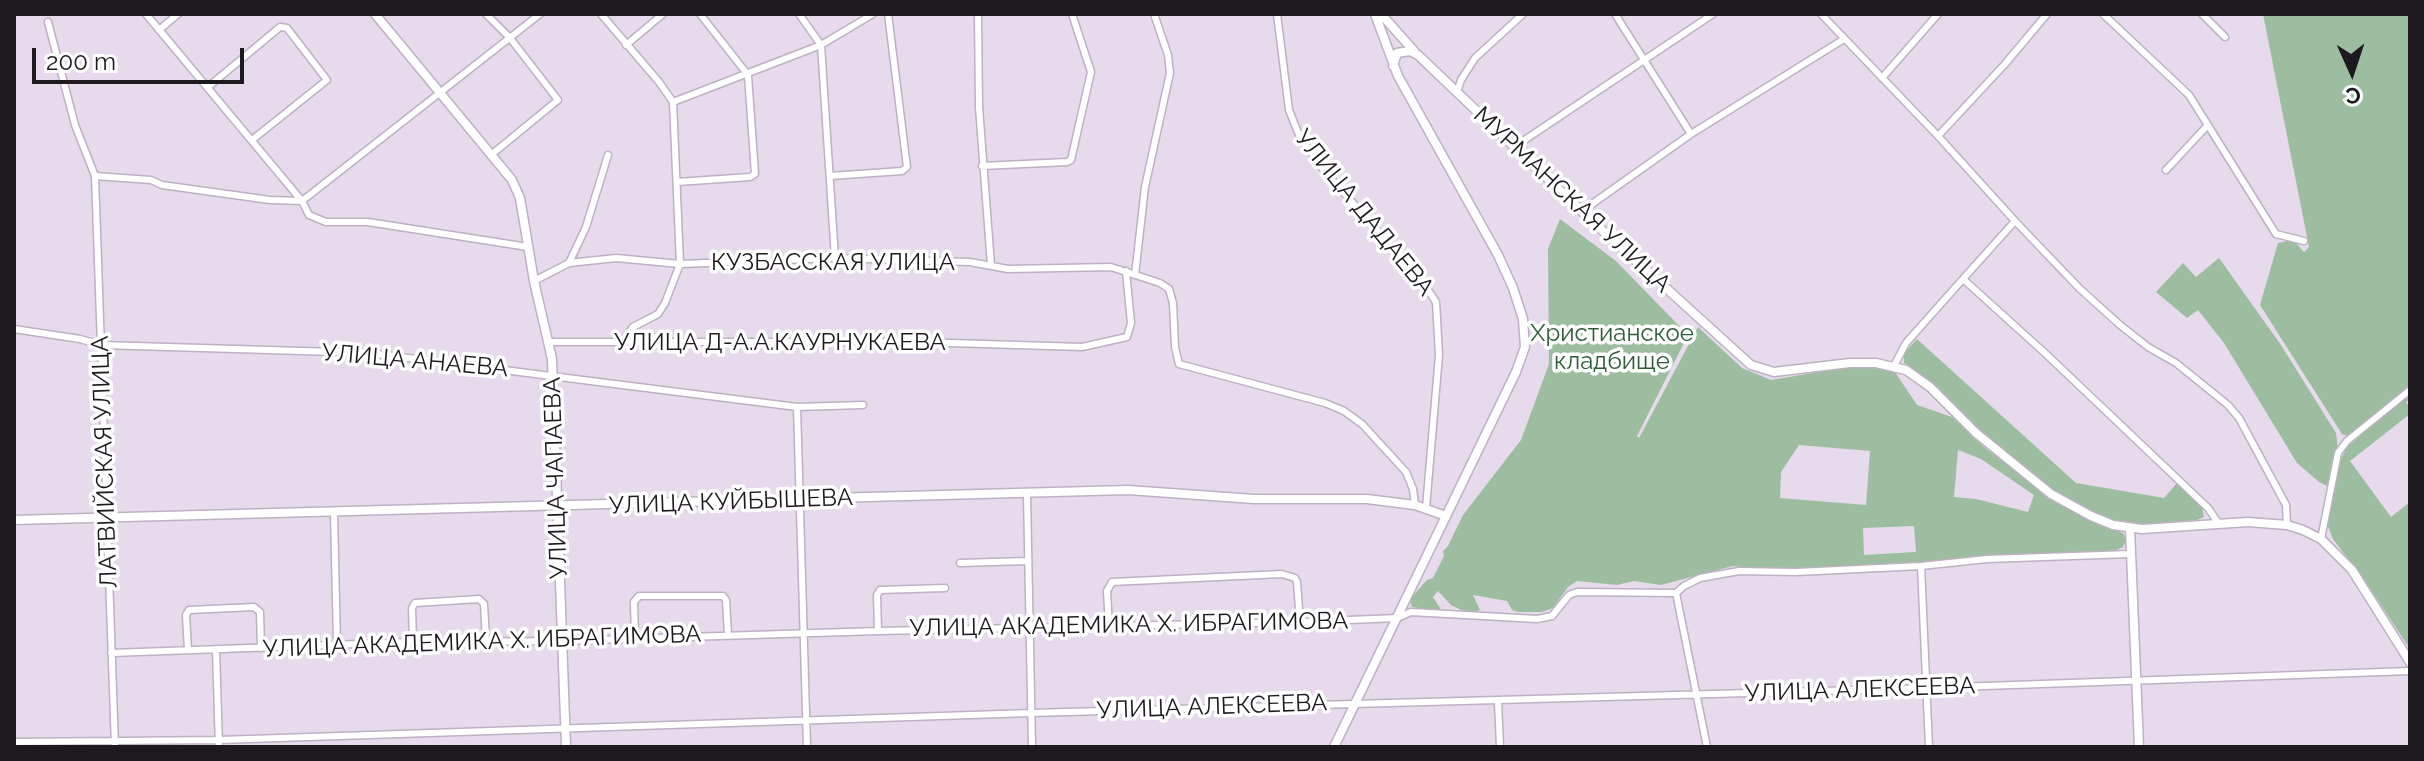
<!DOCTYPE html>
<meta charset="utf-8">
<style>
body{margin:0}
#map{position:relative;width:2424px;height:761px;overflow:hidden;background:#e6daec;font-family:Raleway,sans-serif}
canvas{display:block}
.frame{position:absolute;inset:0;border:16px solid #1d191f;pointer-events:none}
.north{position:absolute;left:2312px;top:32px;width:80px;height:80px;-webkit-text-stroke:6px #fff;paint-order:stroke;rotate:177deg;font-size:22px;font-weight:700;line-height:32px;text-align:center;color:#1d191f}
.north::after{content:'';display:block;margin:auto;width:28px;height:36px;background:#1d191f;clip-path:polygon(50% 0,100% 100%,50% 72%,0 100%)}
.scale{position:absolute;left:32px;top:48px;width:212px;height:36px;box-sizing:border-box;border:4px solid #1d191f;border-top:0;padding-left:10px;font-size:24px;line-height:28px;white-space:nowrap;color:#1d191f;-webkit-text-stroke:6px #fff;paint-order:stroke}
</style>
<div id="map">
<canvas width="2424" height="761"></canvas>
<div class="frame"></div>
<div class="north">С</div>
<div class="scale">200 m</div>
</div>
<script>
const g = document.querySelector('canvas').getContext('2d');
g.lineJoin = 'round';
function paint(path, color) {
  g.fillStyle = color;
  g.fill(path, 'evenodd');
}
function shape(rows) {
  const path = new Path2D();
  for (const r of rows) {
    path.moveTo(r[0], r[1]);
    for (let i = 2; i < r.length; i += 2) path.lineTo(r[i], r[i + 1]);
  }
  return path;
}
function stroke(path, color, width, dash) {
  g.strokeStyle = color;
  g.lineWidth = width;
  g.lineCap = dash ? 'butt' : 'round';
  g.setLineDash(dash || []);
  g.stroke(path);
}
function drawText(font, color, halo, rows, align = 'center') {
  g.font = font + ' Raleway,sans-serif';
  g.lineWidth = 7;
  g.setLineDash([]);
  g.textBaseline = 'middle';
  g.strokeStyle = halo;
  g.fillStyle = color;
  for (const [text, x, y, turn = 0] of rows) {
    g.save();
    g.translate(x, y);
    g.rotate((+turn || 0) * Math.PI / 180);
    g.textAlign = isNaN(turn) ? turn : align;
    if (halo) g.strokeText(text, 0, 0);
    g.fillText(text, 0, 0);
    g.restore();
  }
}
paint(shape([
 [2263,14,2410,14,2410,387,2348,436,2342,434,2260,305,2278,243,2287,241,2296,243,2304,252,2309,247],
 [1560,219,1616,261,1688,335,1637,436,1639,438,1698,327,1742,368,1771,380,1849,367,1893,369,1917,405,1955,418,1984,447,2048,496,2089,520,2123,533,2126,540,2123,547,2112,552,1984,556,1904,565,1763,570,1733,566,1661,585,1634,581,1617,585,1577,581,1568,587,1553,608,1542,612,1518,612,1512,610,1507,601,1473,595,1480,610,1474,612,1461,610,1451,605,1438,591,1433,597,1440,608,1439,611,1412,607,1410,599,1427,580,1433,578,1444,556,1443,551,1448,546,1463,515,1521,440,1549,364,1548,249],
 [1799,445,1870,451,1866,505,1780,498,1781,472],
 [1958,450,1981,459,2034,495,2028,512,1976,499,1954,497],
 [1914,526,1916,552,1864,555,1863,528],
 [2219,258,2281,345,2336,433,2338,449,2327,486,2319,482,2297,463,2224,343,2198,310,2187,318,2156,292,2183,263,2196,277],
 [1917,339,2076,483,2164,498,2177,483,2202,507,2204,517,2197,520,2150,525,2119,523,2099,517,2053,491,1981,433,1932,383,1904,363,1904,353],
 [2410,393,2410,399,2406,402,2410,408,2410,414,2350,461,2391,517,2410,502,2410,649,2365,581,2333,539,2327,524,2336,472,2346,448]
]), '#9dbda0');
const street = shape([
 [146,14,302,201,309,215,326,222,368,222,528,247],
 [486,14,510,38,558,100,491,155],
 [601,14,659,82,673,102,680,264,665,303,658,314,633,327,622,342],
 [799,14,821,45,835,258],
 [978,14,979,107,991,265],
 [1277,14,1289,110,1299,135,1322,168,1422,281,1436,302,1439,355,1426,508],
 [1615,14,1691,134],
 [1821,14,1938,136,2015,221],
 [2103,14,2189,95,2276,234,2304,241],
 [2202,14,2225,37],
 [48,22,75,125,95,176,115,747],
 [159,30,178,14],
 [626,45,663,14],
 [1882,78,1938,14],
 [208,87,280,27,287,28,327,80,252,140],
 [1457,92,1461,80,1475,58,1523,14],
 [673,102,821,45,873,14],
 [1938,136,2005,64,2047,14],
 [1514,147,1713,14],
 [982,166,1067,162,1071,160,1091,72,1072,14],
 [2166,170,2207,126],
 [95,176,151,180,162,185,270,200,302,201,540,14],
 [830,176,902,171,907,167,888,14],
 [677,182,750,177,755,174,748,75,700,14],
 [1582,211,1691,134,1844,39],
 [569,263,586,227,608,155],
 [1135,275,1145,187,1170,73,1168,55,1154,14],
 [1963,279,2015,221,2079,288,2120,325,2148,347,2176,363,2228,405,2239,418,2286,505,2287,525],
 [534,281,569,263,616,258,680,264,835,258,970,262,1008,269,1111,267,1160,283,1169,289,1173,303,1175,347,1179,364,1325,403,1344,411,1362,424,1406,472,1413,489,1415,505],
 [14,329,80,339,101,345,369,353,797,407,863,405],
 [549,342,918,342,1082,347,1127,337,1131,323,1126,271],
 [1894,366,1906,343,1963,279,2046,354,2208,508,2219,524],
 [797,407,807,747],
 [1027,494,1032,747],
 [334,513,337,644],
 [2321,539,2338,453,2347,441,2410,390],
 [960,563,1026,561],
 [1921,566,1929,747],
 [1676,593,1707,747],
 [1109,626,1107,591,1112,582,1282,574,1295,578,1297,582,1300,622],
 [878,631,877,595,880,590,945,588],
 [635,637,634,602,639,596,723,596,726,600,728,635],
 [413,642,412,608,415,603,479,599,484,604,486,640],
 [188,650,186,615,189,610,254,607,260,612,261,648],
 [216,650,219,747],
 [111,653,413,642,561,641,878,631,1300,622,1397,618,1411,612,1537,619,1552,616,1569,595,1577,592,1676,593,1684,586,1700,578,1739,571,1796,572,1921,566,1987,559,2130,554],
 [1498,701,1500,747],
 [14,742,219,740,1031,713,1928,688,2410,671]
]);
const secondary = shape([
 [375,14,512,180,520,198,534,281,552,359,566,747],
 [1381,14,1414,51],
 [1393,66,1397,53,1410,51,1418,55,1592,221,1751,365,1774,372,1850,363,1876,363,1906,370,1930,387,1976,433,2051,494,2091,516,2113,525,2142,529,2248,522,2287,525,2303,530,2321,539,2352,570,2410,662],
 [14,520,1128,490,1254,499,1367,499,1415,505,1446,516],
 [2130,528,2139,747],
 [1334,747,1516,372,1525,347,1523,319,1513,288,1498,255,1398,76,1375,14]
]);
stroke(street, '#bdb1c2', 9);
stroke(secondary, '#bdb1c2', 11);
stroke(street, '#fff', 6);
stroke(secondary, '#fff', 8);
drawText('24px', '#1d191f', '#fff', [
 ["МУРМАНСКАЯ УЛИЦА",1572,200,43],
 ["УЛИЦА ДАДАЕВА",1364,213,51],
 ["КУЗБАССКАЯ УЛИЦА",833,263],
 ["УЛИЦА Д-А.А.КАУРНУКАЕВА",780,343],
 ["УЛИЦА АНАЕВА",415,361,5],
 ["ЛАТВИЙСКАЯ УЛИЦА",105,462,-92],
 ["УЛИЦА ЧАПАЕВА",556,478,-92],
 ["УЛИЦА КУЙБЫШЕВА",731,502,-2],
 ["УЛИЦА АКАДЕМИКА Х. ИБРАГИМОВА",1129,625,-1],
 ["УЛИЦА АКАДЕМИКА Х. ИБРАГИМОВА",482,642,-2],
 ["УЛИЦА АЛЕКСЕЕВА",1860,690,-2],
 ["УЛИЦА АЛЕКСЕЕВА",1212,707,-2]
]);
drawText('24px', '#2c5d34', '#fff', [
 ["Христианское",1612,334],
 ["кладбище",1612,362]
]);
</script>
